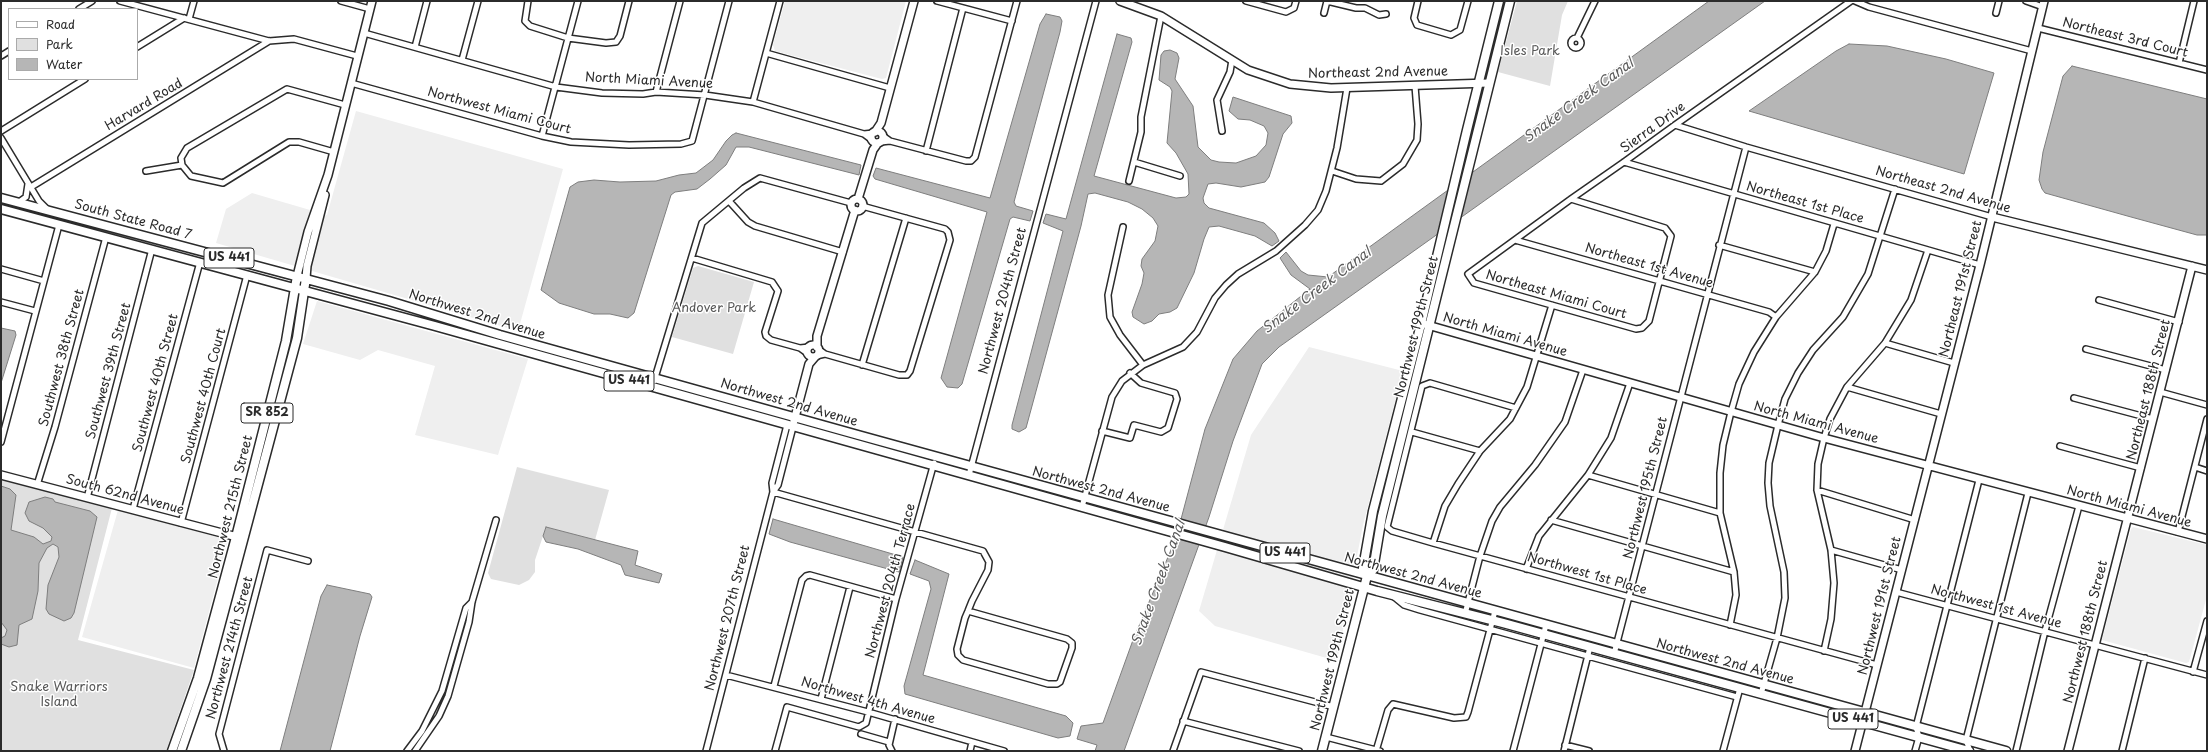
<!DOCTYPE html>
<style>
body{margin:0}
#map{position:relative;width:2208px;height:752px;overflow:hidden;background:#fff;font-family:"Playpen Sans",sans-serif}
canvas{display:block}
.frame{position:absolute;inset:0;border:2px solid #2b2b2b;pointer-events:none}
.legend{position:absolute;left:8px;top:8px;width:130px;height:72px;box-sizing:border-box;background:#fff;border:1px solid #aaa;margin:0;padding:5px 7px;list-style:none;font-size:12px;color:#2b2b2b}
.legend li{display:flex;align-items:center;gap:8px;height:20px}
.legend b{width:20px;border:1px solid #aaa}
</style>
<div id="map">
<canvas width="2208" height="752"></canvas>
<div class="frame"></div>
<ul class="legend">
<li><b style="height:5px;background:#fff"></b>Road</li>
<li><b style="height:11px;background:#e0e0e0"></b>Park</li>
<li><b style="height:11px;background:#b6b6b6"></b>Water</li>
</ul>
</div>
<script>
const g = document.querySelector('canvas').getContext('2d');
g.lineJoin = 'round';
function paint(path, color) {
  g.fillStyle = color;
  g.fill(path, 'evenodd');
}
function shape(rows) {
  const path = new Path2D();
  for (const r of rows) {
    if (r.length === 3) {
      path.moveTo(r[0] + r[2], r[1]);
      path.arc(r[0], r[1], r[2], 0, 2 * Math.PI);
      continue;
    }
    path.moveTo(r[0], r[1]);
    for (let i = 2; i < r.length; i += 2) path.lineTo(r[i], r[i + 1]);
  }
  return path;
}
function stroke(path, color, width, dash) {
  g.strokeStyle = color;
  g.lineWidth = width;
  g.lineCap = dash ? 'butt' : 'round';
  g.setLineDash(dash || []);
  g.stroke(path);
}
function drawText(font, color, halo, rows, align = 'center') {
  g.font = font + ' "Playpen Sans",sans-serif';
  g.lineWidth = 3;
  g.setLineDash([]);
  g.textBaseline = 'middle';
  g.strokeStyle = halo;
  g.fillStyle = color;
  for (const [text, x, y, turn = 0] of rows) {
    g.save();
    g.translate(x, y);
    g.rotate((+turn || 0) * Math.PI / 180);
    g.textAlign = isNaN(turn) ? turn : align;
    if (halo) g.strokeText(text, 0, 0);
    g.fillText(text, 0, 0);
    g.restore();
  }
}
paint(shape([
 [785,1,906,1,886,78,882,79,775,51,773,45],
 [356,111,563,169,518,331,216,243,226,209,252,193,327,215],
 [317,301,528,359,498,455,415,435,435,366,378,350,360,360,303,344],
 [1309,347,1403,371,1363,525,1337,661,1215,626,1199,611,1251,435],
 [118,510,228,540,194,668,82,637],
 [2133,527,2207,545,2207,596,2189,662,2186,663,2102,640,2131,529]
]), '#efefef');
paint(shape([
 [1517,1,1568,1,1562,15,1550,86,1498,72],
 [698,266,754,282,733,354,672,337,693,268],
 [517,467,609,490,595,540,546,527,535,560,535,572,529,580,519,585,491,579,488,573],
 [1,479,112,508,78,640,194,670,166,751,1,751]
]), '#e0e0e0');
const water = shape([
 [1709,1,1765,1,1279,347,1262,364,1233,441,1209,517,1124,751,1095,751,1097,745,1077,739,1081,726,1103,723,1133,640,1176,538,1205,429,1233,359,1257,331,1310,289,1291,275,1280,258,1286,252,1301,271,1308,275,1328,277,1709,1],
 [1046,14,1060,17,1062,21,1060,32,1014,202,1016,206,1033,211,1030,221,1013,217,1010,219,962,384,958,388,947,387,941,378,987,212,875,179,873,176,876,168,990,198,1040,24,1046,14],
 [1117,34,1131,38,1132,42,1094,176,1176,198,1186,197,1189,194,1188,174,1176,153,1167,143,1172,91,1170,87,1159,80,1161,55,1164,51,1170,50,1177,53,1179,58,1175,79,1193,106,1198,147,1211,160,1219,162,1236,163,1256,156,1266,145,1268,133,1264,126,1250,120,1238,119,1229,111,1233,97,1291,116,1292,123,1283,134,1269,177,1265,182,1241,187,1216,183,1208,184,1203,198,1204,203,1209,208,1264,223,1275,233,1279,241,1272,246,1255,236,1219,226,1209,227,1204,239,1194,273,1177,308,1170,312,1159,314,1152,321,1144,324,1133,317,1132,312,1142,284,1144,273,1141,266,1142,259,1155,241,1158,226,1153,218,1142,209,1128,202,1095,193,1088,194,1081,226,1026,428,1019,432,1012,429,1012,425,1063,231,1043,223,1046,214,1066,219,1117,34],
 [1849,44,1887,46,1946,59,1994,73,1964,174,1749,111,1836,51,1849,44],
 [2072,66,2207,99,2207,235,2197,235,2131,217,2045,193,2042,189,2039,180,2043,152,2063,76,2072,66],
 [736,133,861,165,859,175,749,147,736,147,726,165,710,179,697,189,675,192,671,195,634,313,628,318,610,314,594,314,559,303,541,290,570,187,578,182,594,180,620,182,656,181,679,175,696,173,713,160,726,141,732,135,736,133],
 [1,328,15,331,16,335,1,383,1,328],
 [1,486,10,489,16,495,11,530,34,537,43,544,51,541,52,537,43,528,29,521,25,513,29,502,45,497,53,499,55,502,90,511,97,517,74,613,71,618,64,621,49,614,46,609,48,585,59,557,58,547,53,544,47,548,39,563,38,591,32,619,19,625,17,645,9,647,1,644,1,638,5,636,7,630,1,622,1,486],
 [773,519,903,557,899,572,790,542,769,534,773,519],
 [546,527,638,551,635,565,662,574,659,583,625,575,621,565,578,549,546,542,543,536,546,527],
 [915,560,949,574,923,675,1066,716,1073,723,1070,736,1058,738,905,694,904,686,931,589,929,581,910,574,915,560],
 [327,585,370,594,372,597,360,636,330,751,280,751,321,596,327,585]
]);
paint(water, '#b6b6b6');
stroke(water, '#7e7e7e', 1);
const street = shape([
 [120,1,269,41,294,39,357,56],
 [341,1,370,9],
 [528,1,525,21,530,26,568,38,606,43,616,42,620,36,629,1],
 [937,1,1012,21],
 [1246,1,1286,12,1294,8,1296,1],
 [1418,1,1414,18,1417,25,1451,35,1460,30,1468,1],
 [1855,1,1869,7,2032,51],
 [2026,1,2043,7],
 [79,9,92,1],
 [1324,13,1327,1,1356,8,1365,8,1379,15,1386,14],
 [1996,13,1999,1],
 [189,19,194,1],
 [2038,28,2207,70],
 [364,33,556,87,602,93,643,94,656,92,705,95,753,102,864,134],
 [1577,38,1595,1],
 [1576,43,5],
 [137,47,184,18],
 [415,47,427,1],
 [766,53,890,88],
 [1,56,9,51],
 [462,60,478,1],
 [2179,63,2194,1],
 [351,83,542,136,571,142,629,145,681,144,692,141,729,1],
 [656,92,680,1],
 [753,102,780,1],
 [1675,125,1746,147,1992,217],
 [1,131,85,79],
 [1222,131,1217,100,1230,72,1232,60],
 [542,136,578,1],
 [1,138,39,201,47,209],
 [872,140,864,134,873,133],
 [890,141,966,161,971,161,975,157,1017,1],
 [881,142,890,141,883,136],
 [926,151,963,8],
 [1134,162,1180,176],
 [1624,162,1980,265],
 [182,165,181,158,187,148,287,89,345,105],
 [146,171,182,165,191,176,223,183,289,142,299,142,334,152],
 [1332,171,1356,179,1381,181,1403,164,1417,140,1418,124,1415,86],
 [1129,181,1141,132,1141,117,1161,16],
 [31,187,269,41],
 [1571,199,1665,228,1671,236,1649,321,1642,328,1636,329,1474,283,1468,274,1571,199,1624,162,1675,125,1851,1],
 [729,201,748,222,755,226,843,252],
 [19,202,26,197,28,184],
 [1123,227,1108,295,1110,317,1120,335,1143,365],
 [1515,240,1769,312,1776,317],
 [1719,245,1815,272],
 [692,258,772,282,778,291,765,332,766,336,771,340,800,348],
 [1,269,44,281],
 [2099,300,2179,322],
 [1,302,35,311],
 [1885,343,1954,363],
 [2086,349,2166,370],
 [807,353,800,348,809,347],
 [825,354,899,375,907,375,910,371,950,240,948,232,945,229,862,206],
 [816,356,825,354,818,349],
 [862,365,906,218],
 [654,381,702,223,744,188,760,178,851,203],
 [1847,387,1941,414],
 [2160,392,2207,405],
 [2074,398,2153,419],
 [1516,408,1430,383,1422,386,1387,527,1392,531,1433,543,1877,665],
 [1102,431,1130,438,1134,425,1161,432,1168,428,1177,399,1175,393,1141,383,1130,373],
 [1412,432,1480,451],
 [1,442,59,225],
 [2060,446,2141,468],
 [2195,467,2207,471],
 [969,475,1096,1],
 [1588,475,1720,513],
 [37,485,55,427,106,237],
 [1817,490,1915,520],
 [773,492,983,551,989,562,988,570,972,601,968,611,965,618,957,649,958,655,963,660,1048,684,1057,684,1060,682,1072,648,1072,643,1067,639,968,611],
 [773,492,778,485,793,427],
 [87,498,152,249],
 [1082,507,1112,397,1122,381,1143,365,1183,347,1197,332,1215,298,1226,285,1238,274,1276,251,1305,225,1318,210,1326,191,1337,148,1347,88],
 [133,509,200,262],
 [1551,520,1734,572],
 [181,523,247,275],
 [2178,532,2207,419],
 [1433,543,1445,506,1458,484,1480,451,1510,419,1527,387,1552,305],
 [1831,550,1902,570],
 [1526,569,1539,536,1588,475,1611,438,1630,383],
 [1896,592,2207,675],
 [1393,596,1404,605,1420,610,1737,697],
 [1465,614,1480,556,1492,521,1500,507,1535,465,1565,422,1583,370],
 [1730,625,1736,595,1734,572,1720,513,1720,473,1723,445,1731,412,1739,384,1754,352,1776,317,1815,272,1826,251,1834,224],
 [1824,651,1831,619,1834,583,1831,550,1817,490,1818,464,1824,438,1830,419,1847,387,1885,343,1911,300,1928,250],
 [1614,654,1746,147],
 [2193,672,2207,621],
 [726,675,868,712,1004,751],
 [774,686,802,580,806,576,810,575,896,599],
 [1761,694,1777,638,1785,598,1784,572,1770,506,1768,483,1769,463,1778,425,1785,399,1798,373,1813,350,1843,317,1868,274,1895,189],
 [821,699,850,587],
 [1183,721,1299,751],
 [861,734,889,742],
 [1326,737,1380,751],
 [1565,745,1589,751],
 [224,751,219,734,267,550,308,561],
 [407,751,422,731,442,691,466,608,472,602],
 [415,751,439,716,448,696,469,622,472,602,496,520],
 [706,751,773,492,772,483,787,425],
 [775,751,787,707,859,727,866,723,896,599,934,463],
 [892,751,889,745,895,719],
 [970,751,972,742],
 [1173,751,1201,672,1334,707],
 [1376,751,1388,710,1393,704,1454,718,1466,717,1468,712,1495,611],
 [1513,751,1546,625],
 [1564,751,1590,647],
 [1723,751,1740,688],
 [1915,751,1919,737,1916,727,1979,480],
 [1970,751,1966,740,2028,493],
 [2016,751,2045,631,2079,506],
 [2122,751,2145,658]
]);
const secondary = shape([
 [1120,1,1161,16,1248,70,1290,84,1331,88,1489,83],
 [877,137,6],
 [875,132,881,123,914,1],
 [858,199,873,150,878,143],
 [857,205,6],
 [1992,217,2207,270],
 [297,276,308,232,328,175,372,1],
 [306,278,307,266,325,195],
 [1424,324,1824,438,2207,539],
 [813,351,6],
 [817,347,817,336,855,210],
 [794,421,809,364,815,357],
 [1,475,241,538],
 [1855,751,1980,265,2044,1],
 [2068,751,2192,266]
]);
const primary = shape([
 [1,198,389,301,500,335,858,435,2006,751],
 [1,209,435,326,1225,547,1377,591,1503,623,1969,751],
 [1367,576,1363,568,1373,511,1421,324,1467,130,1499,1],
 [172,751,198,678,236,537,286,341,297,276],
 [181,751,206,679,297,338,306,278],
 [1322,751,1367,576,1373,570,1382,516,1510,1]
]);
stroke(street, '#2b2b2b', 8);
stroke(secondary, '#2b2b2b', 10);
stroke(primary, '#2b2b2b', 11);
stroke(street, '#fff', 5);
stroke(secondary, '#fff', 7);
stroke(primary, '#fff', 8);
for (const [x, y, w] of [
 [229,258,50],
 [629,381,50],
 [267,413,52],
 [1285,553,50],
 [1853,719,50]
]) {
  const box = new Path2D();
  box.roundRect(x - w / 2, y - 10, w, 20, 3);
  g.fillStyle = '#fff';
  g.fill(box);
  stroke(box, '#2b2b2b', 1);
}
drawText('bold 12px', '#2b2b2b', null, [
 ["US 441",229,258],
 ["US 441",629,381],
 ["SR 852",267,413],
 ["US 441",1285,553],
 ["US 441",1853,719]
]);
drawText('13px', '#2b2b2b', '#fff', [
 ["Northeast 3rd Court",2125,38,14],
 ["Northeast 2nd Avenue",1378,73,-1],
 ["North Miami Avenue",649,81,3],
 ["Harvard Road",144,105,-31],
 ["Northwest Miami Court",499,111,15],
 ["Sierra Drive",1653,128,-36],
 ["Northeast 2nd Avenue",1943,190,16],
 ["Northeast 1st Place",1805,203,16],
 ["South State Road 7",133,220,15],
 ["Northeast 1st Avenue",1649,266,16],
 ["Northeast 191st Street",1961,289,-76],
 ["Northeast Miami Court",1556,295,16],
 ["Northwest 204th Street",1003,301,-75],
 ["Northwest 2nd Avenue",477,315,17],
 ["Northwest 199th Street",1417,327,-76],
 ["North Miami Avenue",1505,335,16],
 ["Southwest 38th Street",62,358,-75],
 ["Southwest 39th Street",109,371,-75],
 ["Southwest 40th Street",156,383,-75],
 ["Northeast 188th Street",2149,390,-76],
 ["Southwest 40th Court",204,396,-75],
 ["Northwest 2nd Avenue",789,403,16],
 ["North Miami Avenue",1816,423,15],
 ["Northwest 195th Street",1646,488,-76],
 ["Northwest 2nd Avenue",1101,490,15],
 ["South 62nd Avenue",125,495,15],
 ["Northwest 215th Street",231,507,-76],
 ["North Miami Avenue",2129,507,15],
 ["Northwest 1st Place",1587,574,16],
 ["Northwest 2nd Avenue",1413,576,15],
 ["Northwest 204th Terrace",891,581,-75],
 ["Northwest 191st Street",1880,606,-76],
 ["Northwest 1st Avenue",1996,607,15],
 ["Northwest 207th Street",728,618,-76],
 ["Northwest 188th Street",2086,632,-76],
 ["Northwest 214th Street",230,648,-75],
 ["Northwest 199th Street",1333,660,-76],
 ["Northwest 2nd Avenue",1725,662,15],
 ["Northwest 4th Avenue",868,701,16]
]);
drawText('13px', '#585858', '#fff', [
 ["Isles Park",1530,51],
 ["Andover Park",714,308],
 ["Snake Warriors",59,687],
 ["Island",59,702]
]);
drawText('italic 14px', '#5c5c5c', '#fff', [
 ["Snake Creek Canal",1579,101,-36],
 ["Snake Creek Canal",1317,291,-37],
 ["Snake Creek Canal",1159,583,-70]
]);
</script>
